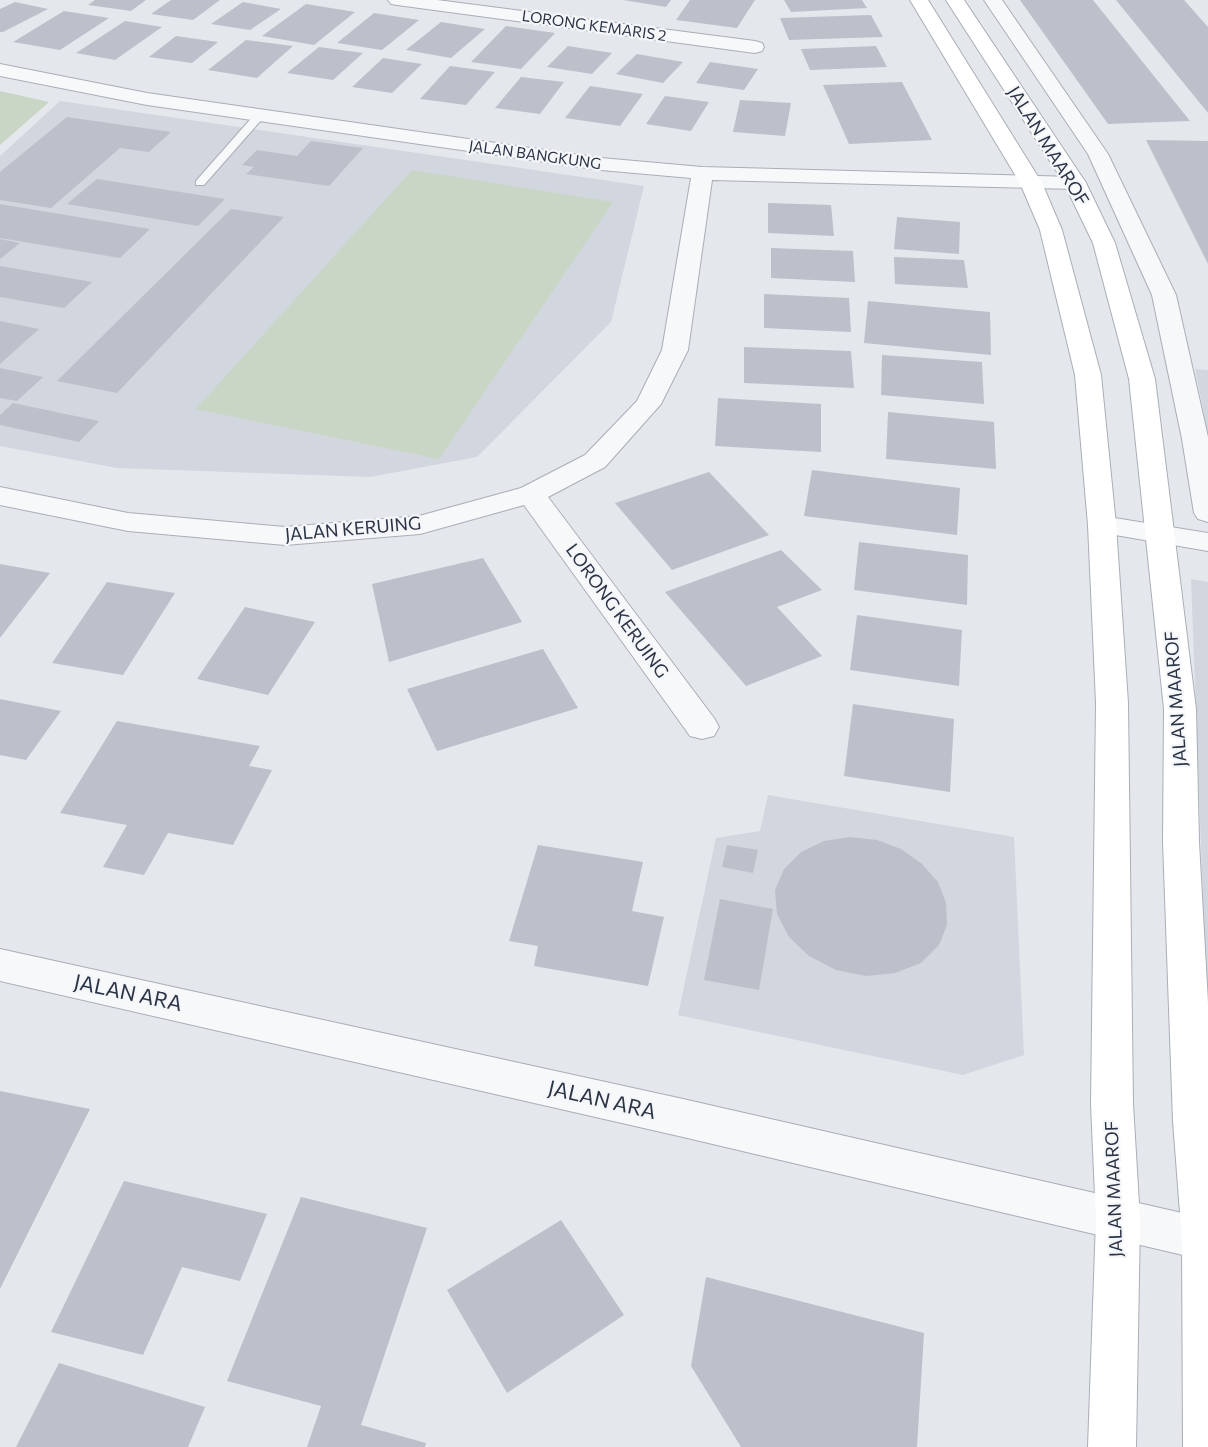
<!DOCTYPE html>
<style>
body{margin:0}
canvas{display:block;background:#e4e7ec}
</style>
<canvas width="1208" height="1447"></canvas>
<script>
const g = document.querySelector('canvas').getContext('2d');
g.lineJoin = 'round';
function paint(path, color) {
  g.fillStyle = color;
  g.fill(path, 'evenodd');
}
function shape(rows) {
  const path = new Path2D();
  for (const r of rows) {
    path.moveTo(r[0], r[1]);
    for (let i = 2; i < r.length; i += 2) path.lineTo(r[i], r[i + 1]);
  }
  return path;
}
function stroke(path, color, width, dash) {
  g.strokeStyle = color;
  g.lineWidth = width;
  g.lineCap = dash ? 'butt' : 'round';
  g.setLineDash(dash || []);
  g.stroke(path);
}
function drawText(font, color, halo, rows, align = 'center') {
  g.font = font + ' Commissioner,sans-serif';
  g.lineWidth = 4.5;
  g.setLineDash([]);
  g.textBaseline = 'middle';
  g.strokeStyle = halo;
  g.fillStyle = color;
  for (const [text, x, y, turn = 0] of rows) {
    g.save();
    g.translate(x, y);
    g.rotate((+turn || 0) * Math.PI / 180);
    g.textAlign = isNaN(turn) ? turn : align;
    if (halo) g.strokeText(text, 0, 0);
    g.fillText(text, 0, 0);
    g.restore();
  }
}
paint(shape([
 [60,101,644,186,611,322,477,457,370,477,117,468,0,446,0,156],
 [1195,369,1208,370,1208,434],
 [1191,579,1208,582,1208,1031],
 [768,795,1014,837,1024,1055,963,1075,678,1015,716,838,760,831]
]), '#d2d6de');
paint(shape([
 [0,91,49,102,0,145],
 [412,170,613,202,439,459,196,409]
]), '#c9d6c5');
paint(shape([
 [95,0,146,0,131,11,88,5],
 [171,0,220,0,193,20,151,14],
 [623,0,671,0,666,7],
 [690,0,755,0,737,28,676,20],
 [784,0,862,0,867,8,791,12],
 [1020,0,1093,0,1190,121,1108,124],
 [1116,0,1184,0,1208,27,1208,113],
 [15,2,48,9,3,32,0,32,0,9],
 [243,2,281,9,250,30,211,24],
 [306,4,355,12,314,45,262,36],
 [64,11,109,18,60,50,13,42],
 [374,13,419,20,382,50,337,43],
 [871,15,883,37,789,40,780,18],
 [125,21,162,27,115,60,76,53],
 [441,22,485,29,451,58,406,50],
 [506,26,555,33,521,69,471,62],
 [176,36,218,42,192,63,149,57],
 [246,40,293,46,257,78,208,70],
 [568,46,612,53,592,74,547,67],
 [876,46,887,67,810,70,801,49],
 [319,47,363,53,333,80,287,73],
 [637,54,683,62,663,83,616,74],
 [383,58,422,64,392,93,352,87],
 [710,62,758,69,744,90,696,83],
 [450,66,495,72,466,105,420,99],
 [521,77,564,82,540,114,495,108],
 [902,82,932,140,849,144,823,85],
 [590,86,643,94,620,126,565,118],
 [665,96,709,102,691,131,646,124],
 [740,100,791,103,785,136,733,132],
 [67,117,171,132,149,152,120,148,51,208,0,200,0,172],
 [1146,140,1208,141,1208,264],
 [311,141,363,148,329,186,246,174,254,167,242,165,257,150,297,156],
 [97,179,225,199,198,226,67,204],
 [768,203,831,205,834,236,768,233],
 [0,204,150,229,120,258,0,238],
 [231,209,284,217,117,393,57,381],
 [897,217,960,222,959,254,894,249],
 [0,239,20,243,0,259],
 [771,248,853,251,855,282,771,278],
 [894,257,964,260,968,288,895,284],
 [0,266,92,282,64,308,0,297],
 [764,294,849,298,851,332,764,328],
 [868,301,990,312,991,355,864,343],
 [0,321,39,329,0,364],
 [744,347,851,351,854,388,744,383],
 [882,355,982,362,984,404,881,395],
 [0,368,43,377,17,401,0,398],
 [718,398,821,404,821,452,715,446],
 [13,403,99,421,79,442,0,425,0,415],
 [888,412,994,422,996,469,886,459],
 [812,470,960,488,957,535,804,516],
 [709,472,769,535,672,570,615,503],
 [859,542,968,555,967,605,854,590],
 [781,550,822,590,777,607,822,656,746,686,665,592],
 [483,558,522,622,389,662,372,584],
 [0,564,50,573,0,638],
 [107,582,175,593,123,675,52,663],
 [245,607,315,622,268,695,197,679],
 [857,615,962,630,959,686,850,670],
 [543,649,578,708,437,751,407,689],
 [0,699,61,711,26,760,0,755],
 [853,704,954,719,950,792,844,776],
 [117,721,260,746,249,766,272,770,233,845,168,833,144,875,103,867,127,825,60,813],
 [850,837,877,840,901,849,922,864,938,882,946,903,947,925,939,945,921,963,895,973,866,976,836,970,809,956,789,937,777,914,775,890,784,869,801,852,824,841],
 [538,845,643,862,632,911,664,917,648,986,534,966,538,946,509,941],
 [727,845,758,850,753,873,722,867],
 [720,899,773,909,759,990,704,980],
 [0,1091,90,1109,0,1289],
 [124,1181,267,1214,240,1281,182,1267,143,1355,51,1332],
 [301,1197,427,1228,361,1425,426,1443,425,1447,307,1447,321,1406,227,1381],
 [561,1220,624,1315,507,1393,447,1290],
 [706,1277,924,1333,917,1447,741,1447,691,1366],
 [59,1363,205,1407,188,1447,16,1447]
]), '#bbc0ca');
const service = shape([
 [259,113,263,114,263,118,204,185,196,185,196,181,255,114,259,113]
]);
const minor = shape([
 [388,0,437,0,755,41,762,43,764,47,762,51,755,53,397,5,391,4,388,0],
 [984,0,1002,0,1108,154,1176,295,1208,437,1208,522,1198,519,1194,513,1182,439,1152,295,1088,154,984,0],
 [0,64,147,93,601,158,702,167,1075,177,1083,178,1086,183,1083,188,1075,189,712,180,688,350,661,404,605,467,548,497,714,718,719,727,714,736,702,739,690,736,524,505,420,534,285,545,128,531,0,505,0,487,128,513,285,527,419,516,521,488,585,455,637,401,662,350,691,178,601,170,147,105,0,76,0,64],
 [1102,516,1208,533,1208,551,1092,531,1088,525,1092,519,1102,516]
]);
const tertiary = shape([
 [0,949,683,1099,1204,1218,1208,1219,1208,1259,1204,1260,683,1137,0,981,0,949]
]);
const secondary = shape([
 [910,0,928,0,1042,183,1062,230,1101,375,1116,525,1128,703,1133,1104,1140,1220,1136,1447,1088,1447,1096,1220,1091,1104,1096,703,1088,525,1075,375,1040,230,1020,183,910,0],
 [946,0,964,0,1086,183,1115,243,1155,379,1196,709,1199,842,1208,1003,1208,1447,1183,1447,1182,1239,1173,1121,1163,842,1164,709,1129,379,1093,243,1064,183,946,0]
]);
stroke(service, '#a9aeb7', 2);
stroke(minor, '#a9aeb7', 2);
stroke(tertiary, '#a9aeb7', 2);
stroke(secondary, '#a9aeb7', 2);
paint(service, '#f7f8fa');
paint(minor, '#f7f8fa');
paint(tertiary, '#f7f8fa');
paint(secondary, '#fff');
drawText('15px', '#2b3445', '#f4f6f9', [
 ["LORONG KEMARIS 2",594,26,8],
 ["JALAN BANGKUNG",535,155,8]
]);
drawText('18px', '#2b3445', '#f4f6f9', [
 ["JALAN MAAROF",1048,146,58],
 ["JALAN KERUING",353,529,-5],
 ["LORONG KERUING",617,611,54],
 ["JALAN MAAROF",1176,699,-94],
 ["JALAN MAAROF",1114,1189,-92]
]);
drawText('21px', '#2b3445', '#f4f6f9', [
 ["JALAN ARA",128,993,12],
 ["JALAN ARA",602,1100,13]
]);
</script>
